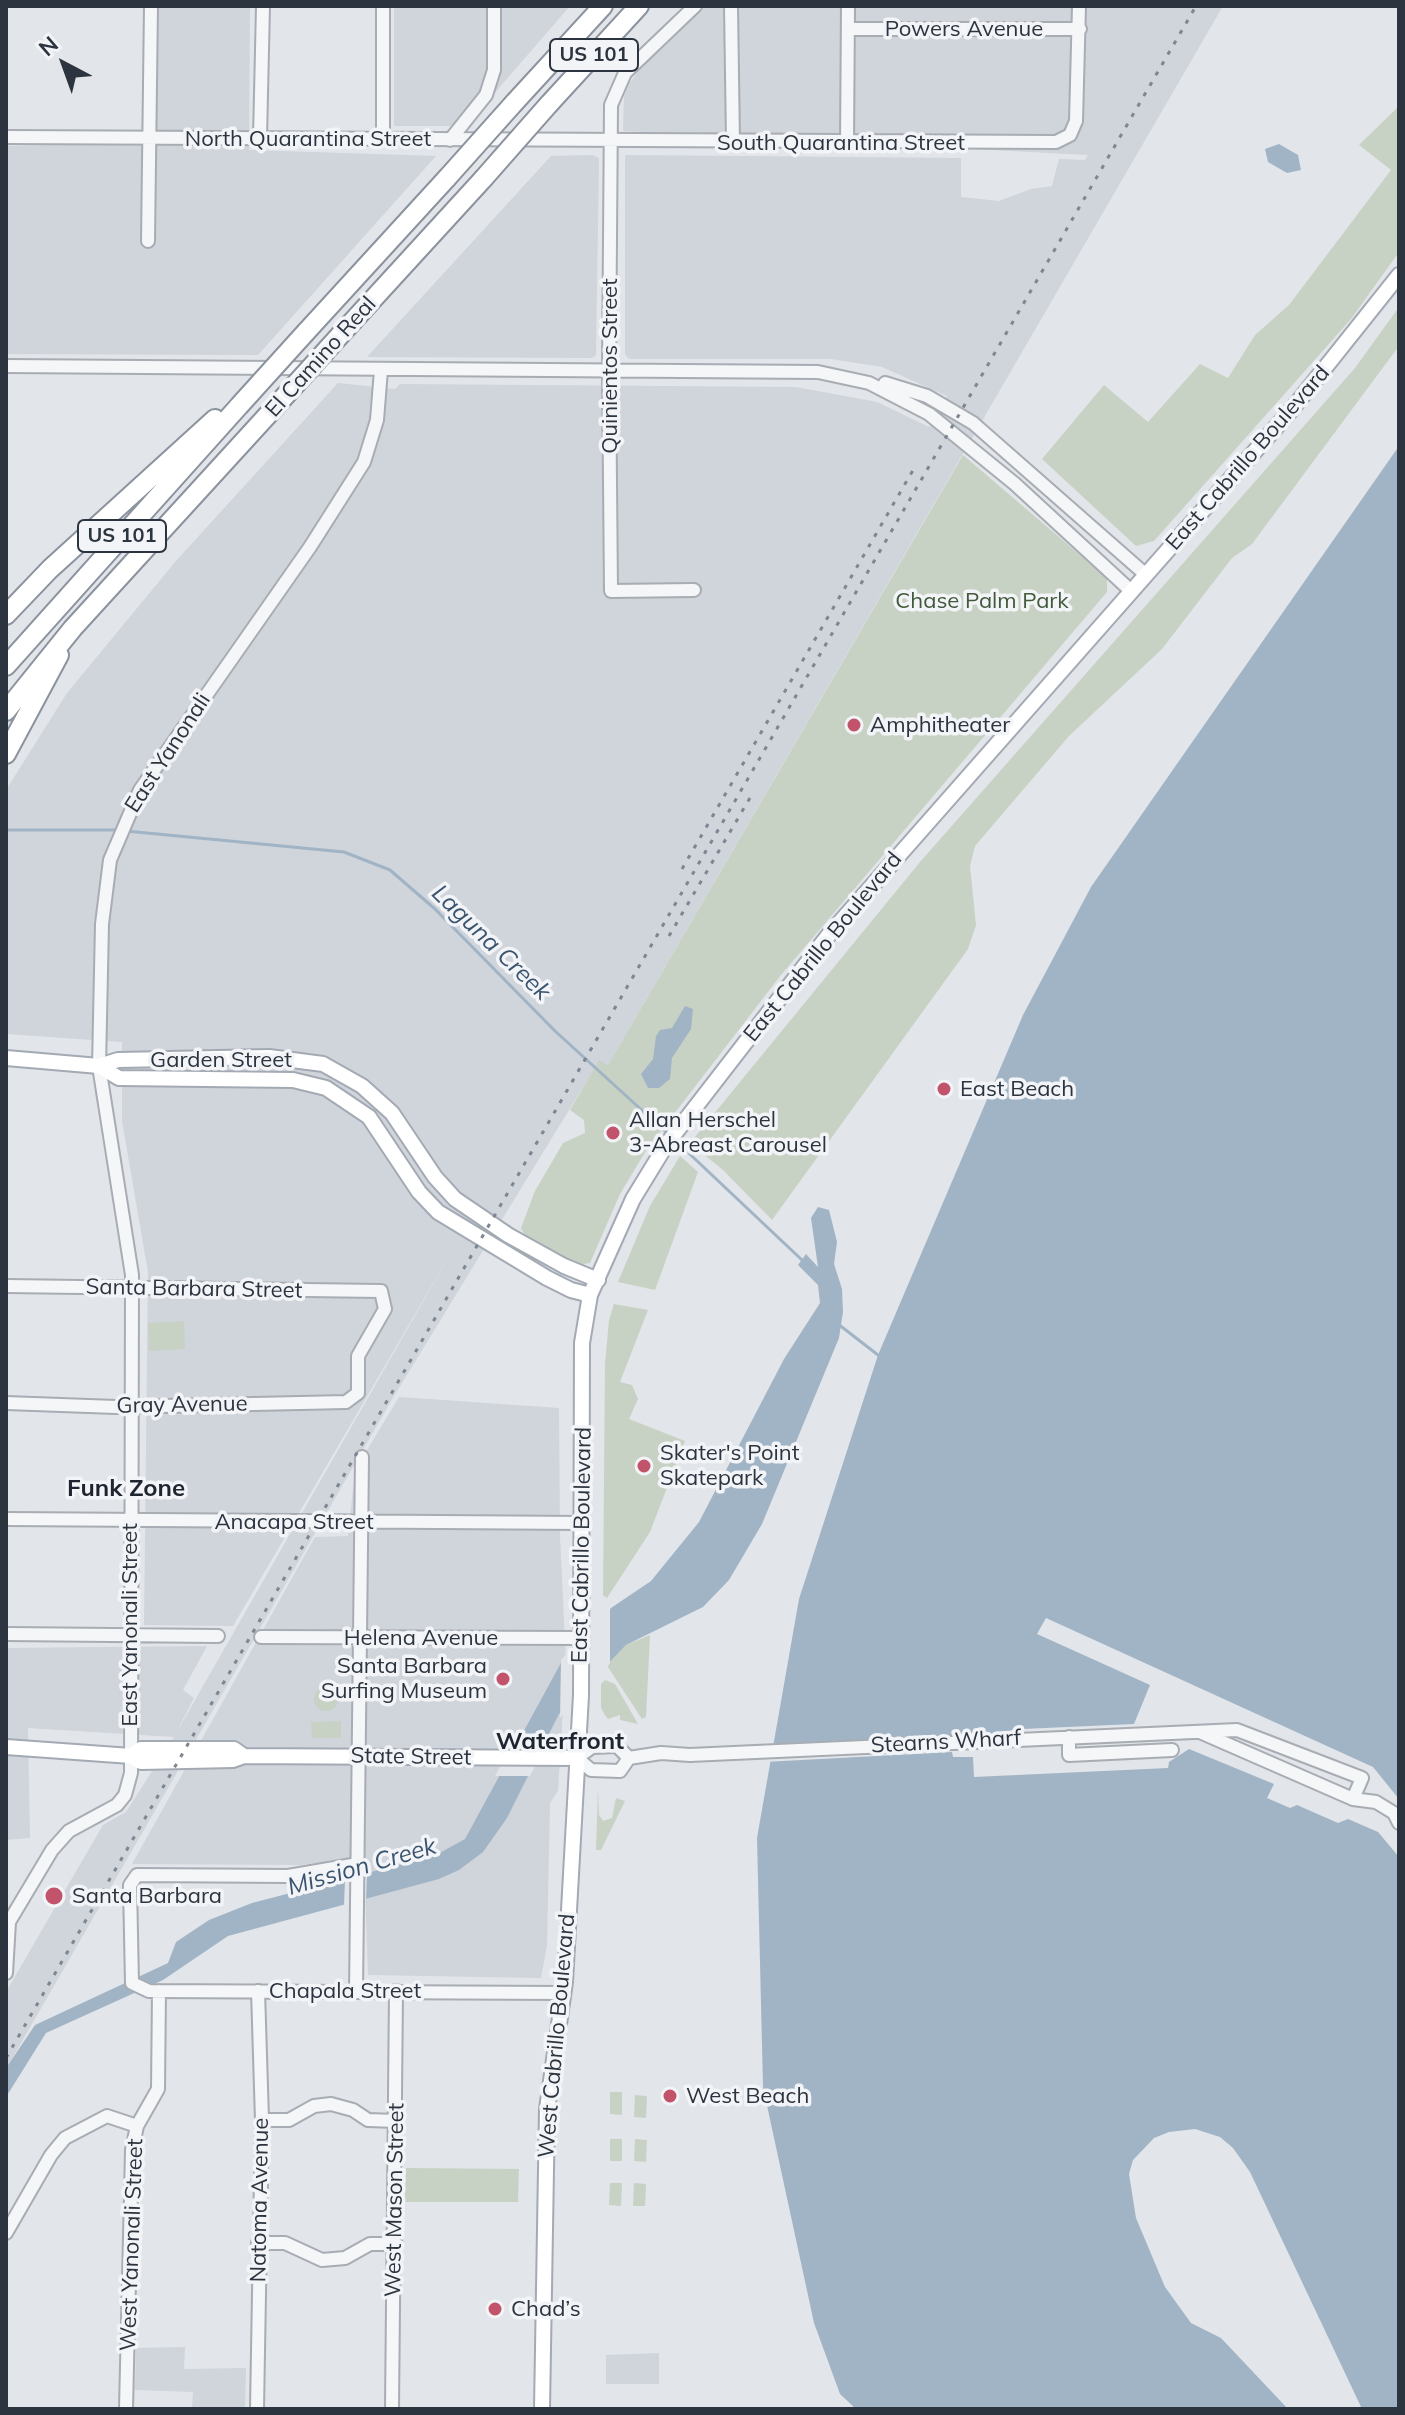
<!DOCTYPE html>
<meta charset="utf-8">
<style>
body{margin:0}
#map{position:relative;width:1405px;height:2415px;overflow:hidden;background:#e2e5e9;font-family:Mulish,sans-serif}
canvas{display:block}
.frame{position:absolute;inset:0;border:8px solid #2c343f;pointer-events:none}
.north{position:absolute;left:24px;top:24px;width:80px;height:80px;-webkit-text-stroke:6px #f2f4f7;paint-order:stroke;rotate:319deg;font-size:22px;font-weight:700;line-height:32px;text-align:center;color:#2c343f}
.north::after{content:'';display:block;margin:auto;width:28px;height:36px;background:#2c343f;clip-path:polygon(50% 0,100% 100%,50% 72%,0 100%)}
</style>
<div id="map">
<canvas width="1405" height="2415"></canvas>
<div class="frame"></div>
<div class="north">N</div>
</div>
<script>
const g = document.querySelector('canvas').getContext('2d');
g.lineJoin = 'round';
function paint(path, color) {
  g.fillStyle = color;
  g.fill(path, 'evenodd');
}
function shape(rows) {
  const path = new Path2D();
  for (const r of rows) {
    if (r.length === 3) {
      path.moveTo(r[0] + r[2], r[1]);
      path.arc(r[0], r[1], r[2], 0, 2 * Math.PI);
      continue;
    }
    path.moveTo(r[0], r[1]);
    for (let i = 2; i < r.length; i += 2) path.lineTo(r[i], r[i + 1]);
  }
  return path;
}
function stroke(path, color, width, dash) {
  g.strokeStyle = color;
  g.lineWidth = width;
  g.lineCap = dash ? 'butt' : 'round';
  g.setLineDash(dash || []);
  g.stroke(path);
}
function drawText(font, color, halo, rows, align = 'center') {
  g.font = font + ' Mulish,sans-serif';
  g.lineWidth = 7;
  g.setLineDash([]);
  g.textBaseline = 'middle';
  g.strokeStyle = halo;
  g.fillStyle = color;
  for (const [text, x, y, turn = 0] of rows) {
    g.save();
    g.translate(x, y);
    g.rotate((+turn || 0) * Math.PI / 180);
    g.textAlign = isNaN(turn) ? turn : align;
    if (halo) g.strokeText(text, 0, 0);
    g.fillText(text, 0, 0);
    g.restore();
  }
}
paint(shape([
 [158,6,250,6,249,150,436,156,258,355,6,354,6,146,154,142],
 [394,6,570,6,466,126,394,126],
 [687,6,1223,6,608,1065,599,1061,394,1396,6,2069,6,1992,103,1825,126,1812,174,1737,28,1728,30,1838,6,1840,6,1648,207,1646,183,1690,194,1698,175,1735,456,1244,233,1626,144,1625,148,1272,122,1121,122,1042,6,1034,6,790,67,693,176,561,338,383,395,389,400,384,796,387,877,402,929,427,947,396,882,367,831,359,629,359,625,354,625,155,961,158,961,197,999,201,1031,189,1052,186,1059,159,1085,160,1088,155,623,131,624,97,629,84],
 [593,155,599,158,596,355,592,358,367,357,551,156],
 [399,1397,559,1408,560,1537,566,1662,558,1791,550,1803,547,1945,541,1978,368,1975,364,1857,300,1865,132,1864,315,1537,348,1536,355,1470],
 [185,2347,184,2369,246,2368,245,2409,192,2409,193,2392,135,2390,136,2348],
 [659,2353,659,2384,606,2384,606,2355]
]), '#d0d4db');
paint(shape([
 [1399,106,1399,252,1351,319,1154,541,1136,546,1042,459,1104,385,1148,422,1200,364,1228,378,1255,335,1289,305,1391,170,1359,145],
 [1399,307,1399,346,1252,544,1232,558,1162,649,1069,736,975,846,970,866,976,925,968,949,772,1220,723,1170,690,1143,920,862,1355,368],
 [963,455,1107,578,1107,592,781,975,647,1149,620,1194,590,1263,575,1265,525,1235,521,1228,535,1191,563,1143,585,1133,584,1120,570,1110,599,1060,608,1065],
 [680,1156,698,1172,655,1290,618,1282,650,1206],
 [614,1304,648,1310,620,1382,632,1385,638,1399,629,1419,685,1441,650,1532,607,1598,603,1595,605,1364,609,1320],
 [184,1321,185,1349,149,1351,148,1323],
 [650,1635,646,1717,642,1719,608,1667,610,1660,626,1645],
 [605,1680,615,1684,638,1724,620,1720,620,1715,608,1719,605,1715,601,1708,601,1684],
 [326,1699,12],
 [341,1721,341,1738,312,1738,311,1722],
 [598,1788,599,1815,603,1821,612,1818,616,1798,625,1801,601,1850,596,1850],
 [610,2092,622,2092,622,2115,610,2114],
 [635,2095,647,2096,646,2118,634,2117],
 [610,2139,622,2139,622,2161,610,2161],
 [635,2139,647,2140,646,2162,634,2161],
 [406,2168,519,2169,518,2202,405,2202],
 [610,2183,622,2183,621,2206,609,2205],
 [634,2183,646,2184,645,2206,633,2206]
]), '#c8d2c4');
paint(shape([
 [1279,144,1298,155,1301,170,1287,173,1268,162,1265,149],
 [1399,446,1399,2409,1362,2409,1250,2172,1233,2148,1220,2137,1195,2129,1169,2132,1154,2138,1133,2160,1129,2174,1136,2218,1165,2287,1191,2323,1221,2338,1288,2409,856,2409,840,2394,814,2323,763,2087,757,1838,799,1599,878,1355,1023,1015,1091,887],
 [685,1006,693,1009,691,1029,672,1058,670,1079,659,1088,648,1088,641,1074,653,1059,656,1036,660,1030,672,1028],
 [818,1207,829,1210,837,1242,834,1264,842,1289,843,1312,839,1338,762,1524,729,1580,703,1607,626,1645,559,1714,507,1818,483,1852,459,1870,439,1879,228,1936,163,1980,46,2033,6,2097,6,2068,35,2025,168,1963,176,1942,209,1920,252,1903,436,1855,465,1839,562,1661,611,1608,651,1581,699,1522,784,1359,820,1303,818,1285,798,1265,806,1254,818,1267,811,1218]
]), '#a1b4c5');
paint(shape([
 [610,1606,610,1663,560,1718,561,1660],
 [1046,1618,1373,1767,1399,1799,1399,1857,1378,1832,1348,1819,1338,1823,1297,1805,1290,1808,1267,1798,1274,1784,1189,1749,1169,1762,1168,1768,974,1777,973,1757,953,1757,952,1752,764,1762,767,1744,1022,1733,1023,1729,1134,1724,1150,1685,1037,1634],
 [513,1741,549,1742,530,1776,495,1776],
 [367,1872,366,1900,344,1906,345,1878]
]), '#e2e5e9');
stroke(shape([
 [6,830,118,830],
 [126,831,344,852,390,870,435,909,555,1031,668,1134],
 [677,1142,802,1260],
 [838,1324,878,1355]
]), '#a1b4c5', 3);
const minor = shape([
 [731,6,733,142],
 [848,29,1080,29],
 [6,137,1056,142,1070,135,1076,121,1079,6],
 [260,138,263,6],
 [383,139,383,6],
 [450,140,486,95,494,70,494,6],
 [847,144,848,6],
 [148,241,151,6],
 [6,366,818,372,869,383,929,414,1015,484,1130,590],
 [885,383,927,396,973,423,1145,574],
 [694,590,611,591,609,372,611,105,625,73,695,6],
 [6,1286,381,1291,385,1309,358,1356,358,1393,346,1402,116,1407,6,1403],
 [6,1519,583,1523],
 [6,1634,218,1636],
 [261,1637,580,1638],
 [1069,1737,1069,1755,1172,1750],
 [617,1746,629,1758,620,1771,591,1770,577,1758,592,1747,617,1746],
 [629,1758,661,1753,690,1755,1237,1730,1362,1778,1353,1799,1202,1733],
 [1353,1799,1376,1802,1394,1813,1399,1823],
 [358,1864,288,1876,137,1875,130,1885,132,1983,149,1991,564,1993],
 [6,1973,9,1922,52,1850,69,1831,117,1805,125,1795,131,1773,132,1275,99,1066,102,924,110,860,140,790,310,547,364,462,377,420,381,370],
 [356,1992,362,1457],
 [262,2120,289,2120,314,2106,331,2104,353,2110,368,2120,396,2121],
 [6,2233,51,2155,65,2138,107,2116,137,2126],
 [258,2243,285,2243,322,2260,345,2258,370,2244,396,2244],
 [126,2409,132,2150,137,2126,158,2089,159,1991],
 [257,2409,262,2120,258,1991],
 [392,2409,396,1991]
]);
const major = shape([
 [6,1058,99,1066,118,1060,269,1057,323,1064,362,1086,392,1113,435,1177,455,1199,508,1235,564,1266,598,1280],
 [99,1066,119,1078,293,1080,326,1088,369,1117,419,1192,438,1212,547,1278,571,1290,590,1295],
 [6,1747,131,1756,141,1762,233,1760,244,1756,577,1758],
 [131,1756,141,1749,234,1749,244,1756],
 [542,2409,547,2109,565,1982,581,1695,582,1343,590,1295,633,1199,666,1145,827,937,1293,408,1399,275]
]);
const highway = shape([
 [514,103,603,6],
 [549,104,639,6],
 [306,332,447,178],
 [342,333,483,179],
 [6,615,50,569,215,419],
 [6,666,239,406],
 [6,711,73,628,275,407],
 [6,754,59,655]
]);
stroke(minor, '#a8acb3', 16);
stroke(major, '#a3aab4', 18);
stroke(highway, '#8b939e', 22);
stroke(minor, '#f4f6f8', 12);
stroke(major, '#fff', 14);
stroke(highway, '#fff', 18);
stroke(shape([
 [682,869,916,465],
 [669,936,754,791],
 [6,2058,1196,6]
]), '#7d8691', 3, [4, 8]);
const highwayBridge = shape([
 [447,178,514,103],
 [483,179,549,104],
 [239,406,306,332],
 [275,407,342,333]
]);
stroke(highwayBridge, '#8b939e', 22, []);
stroke(highwayBridge, '#fff', 18);
for (const [x, y, r, color] of [
 [854,725,8,"#c1546a"],
 [944,1089,8,"#c1546a"],
 [613,1133,8,"#c1546a"],
 [644,1466,8,"#c1546a"],
 [503,1679,8,"#c1546a"],
 [54,1896,10,"#c1546a"],
 [670,2096,8,"#c1546a"],
 [495,2309,8,"#c1546a"]
]) {
  const dot = new Path2D();
  dot.arc(x, y, r, 0, 2 * Math.PI);
  g.fillStyle = color;
  g.fill(dot);
  stroke(dot, '#f2f4f7', 3);
}
for (const [x, y, w] of [
 [594,55,88],
 [122,536,88]
]) {
  const box = new Path2D();
  box.roundRect(x - w / 2, y - 16, w, 32, 6);
  g.fillStyle = '#f2f4f7';
  g.fill(box);
  stroke(box, '#2c343f', 2);
}
drawText('bold 20px', '#2c343f', null, [
 ["US 101",594,55],
 ["US 101",122,536]
]);
drawText('22px', '#2c343f', '#f2f4f7', [
 ["Powers Avenue",964,29],
 ["North Quarantina Street",308,139],
 ["South Quarantina Street",841,143],
 ["El Camino Real",321,357,-48],
 ["Quinientos Street",610,366,-90],
 ["East Cabrillo Boulevard",1248,458,-49],
 ["East Yanonali",168,753,-57],
 ["East Cabrillo Boulevard",823,947,-51],
 ["Garden Street",221,1060],
 ["Santa Barbara Street",194,1289,1],
 ["Gray Avenue",182,1405,-1],
 ["Anacapa Street",294,1522],
 ["East Cabrillo Boulevard",582,1545,-89],
 ["East Yanonali Street",130,1625,-90],
 ["Helena Avenue",421,1638],
 ["Stearns Wharf",946,1742,-3],
 ["State Street",411,1757,1],
 ["Chapala Street",345,1991],
 ["West Cabrillo Boulevard",557,2036,-85],
 ["Natoma Avenue",260,2200,-89],
 ["West Mason Street",395,2200,-89],
 ["West Yanonali Street",132,2245,-88]
]);
drawText('22px', '#425a3b', '#f2f4f7', [
 ["Chase Palm Park",982,601]
]);
drawText('22px', '#2c343f', '#f2f4f7', [
 ["Amphitheater",870,725],
 ["East Beach",960,1089],
 ["Allan Herschel",629,1120],
 ["3-Abreast Carousel",629,1145],
 ["Skater's Point",660,1453],
 ["Skatepark",660,1478],
 ["Santa Barbara",487,1666,"right"],
 ["Surfing Museum",487,1691,"right"],
 ["Santa Barbara",72,1896],
 ["West Beach",686,2096],
 ["Chad’s",511,2309]
], 'left');
drawText('italic 24px', '#3a546f', '#f2f4f7', [
 ["Laguna Creek",491,943,44],
 ["Mission Creek",362,1867,-16]
]);
drawText('bold 24px', '#1e2530', '#f2f4f7', [
 ["Funk Zone",126,1489],
 ["Waterfront",560,1742]
]);
</script>
